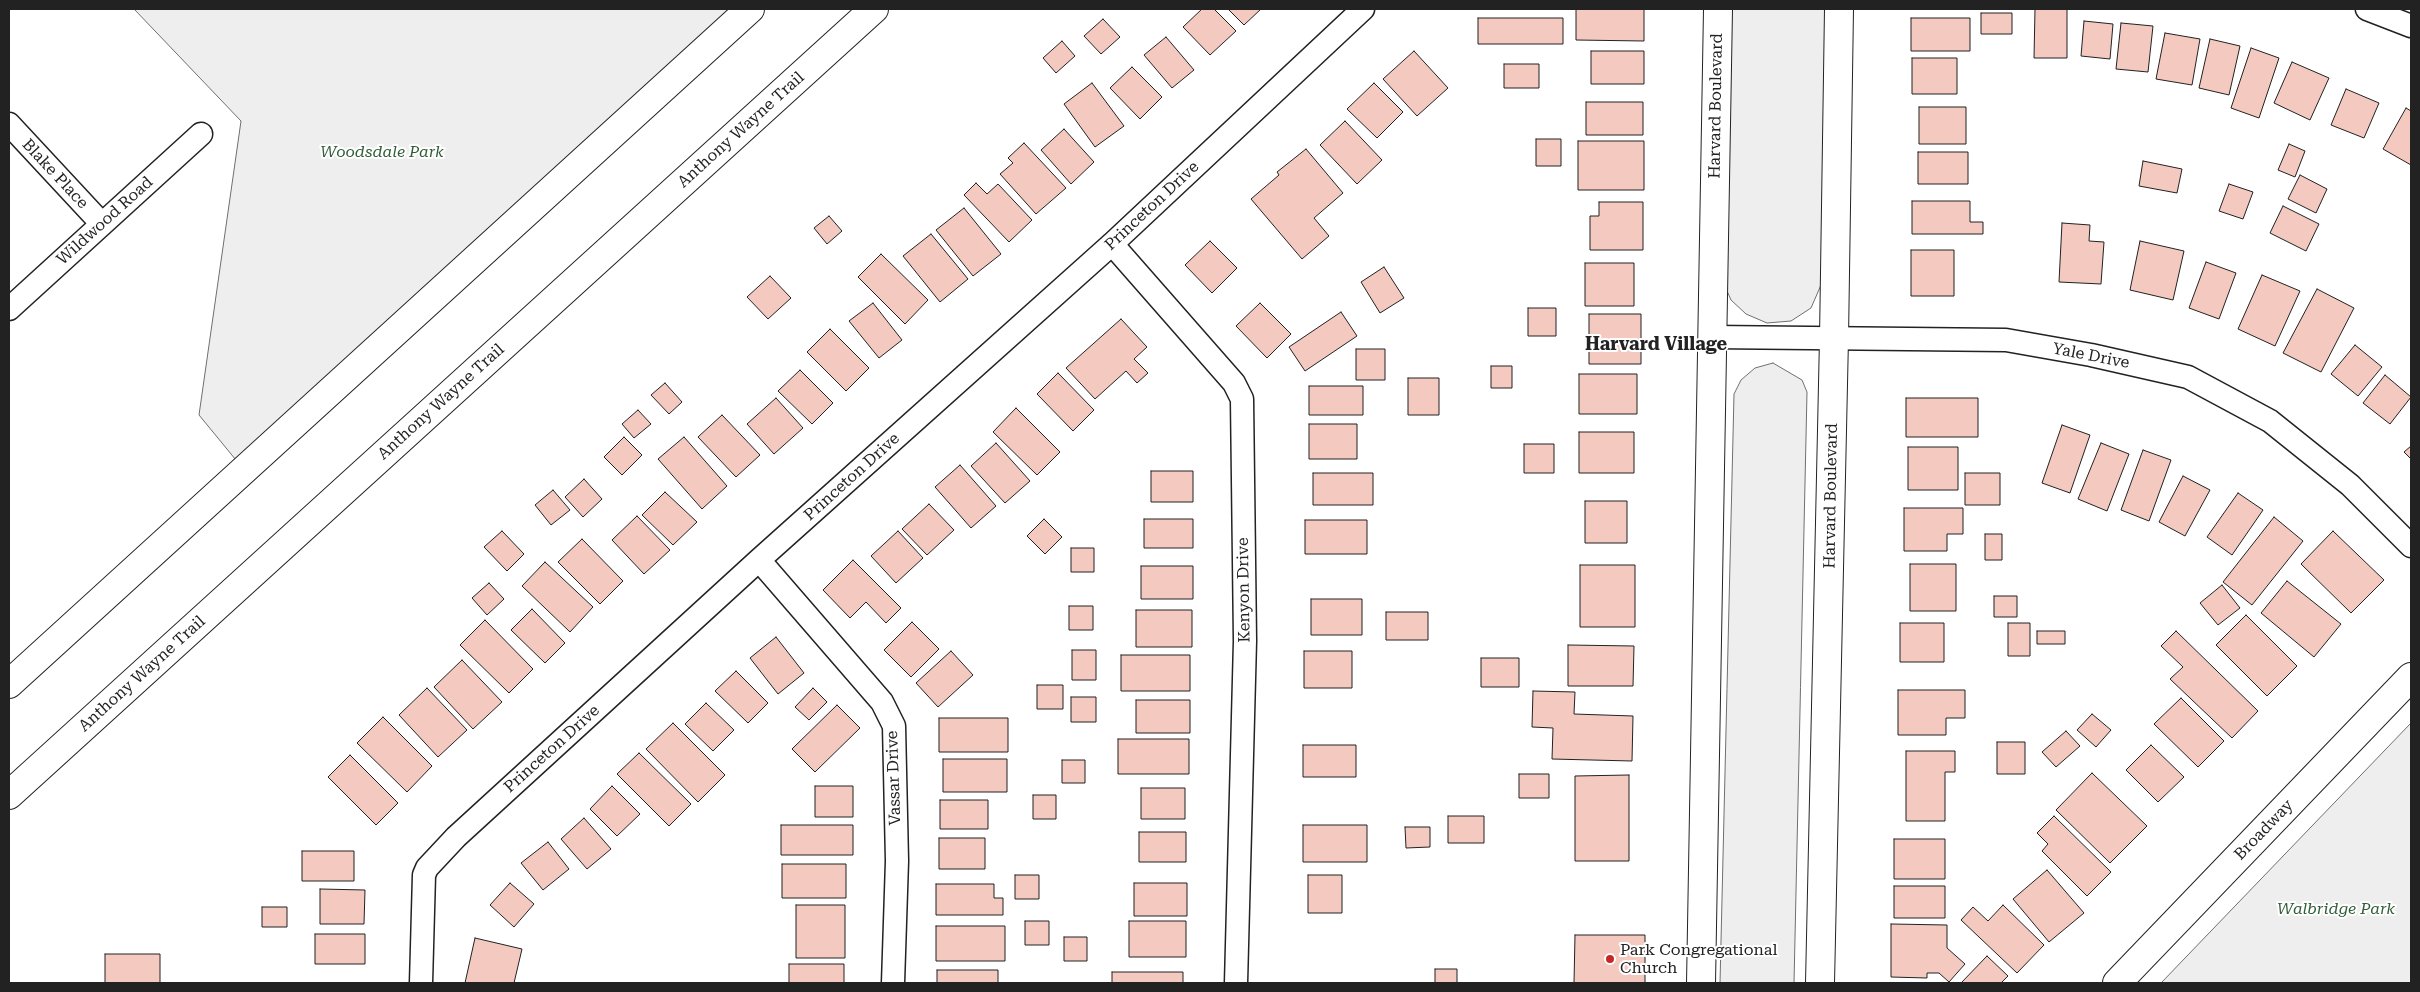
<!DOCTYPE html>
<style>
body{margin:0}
#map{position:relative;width:2420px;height:992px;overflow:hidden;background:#fff;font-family:"Roboto Serif",serif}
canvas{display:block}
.frame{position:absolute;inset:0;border:10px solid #222;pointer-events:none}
</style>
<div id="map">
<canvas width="2420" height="992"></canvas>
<div class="frame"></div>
</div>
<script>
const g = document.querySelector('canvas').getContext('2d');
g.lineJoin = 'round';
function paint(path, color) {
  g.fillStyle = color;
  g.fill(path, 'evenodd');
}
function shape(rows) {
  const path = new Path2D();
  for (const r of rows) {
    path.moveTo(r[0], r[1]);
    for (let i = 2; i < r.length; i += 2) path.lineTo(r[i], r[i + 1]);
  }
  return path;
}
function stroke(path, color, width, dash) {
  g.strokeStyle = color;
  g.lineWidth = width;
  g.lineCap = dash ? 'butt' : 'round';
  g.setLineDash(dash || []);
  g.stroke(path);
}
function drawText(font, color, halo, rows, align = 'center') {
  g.font = font + ' "Roboto Serif",serif';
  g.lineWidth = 4;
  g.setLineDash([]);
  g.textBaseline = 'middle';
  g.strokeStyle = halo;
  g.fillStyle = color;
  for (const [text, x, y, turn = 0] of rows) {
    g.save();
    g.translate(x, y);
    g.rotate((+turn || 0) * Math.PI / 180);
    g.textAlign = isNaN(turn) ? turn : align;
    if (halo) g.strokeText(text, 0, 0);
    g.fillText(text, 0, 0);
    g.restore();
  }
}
const green = shape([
 [134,9,751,9,245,471,199,415,241,121,134,9],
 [1730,9,1828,9,1821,285,1811,308,1791,321,1767,323,1746,314,1731,300,1724,284,1730,9],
 [1773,363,1802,380,1807,392,1794,983,1720,983,1734,394,1741,380,1755,368,1773,363],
 [2411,723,2411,983,2161,983,2411,723]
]);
paint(green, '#eee');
stroke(green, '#6f6f6f', 1);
const building = shape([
 [1202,9,1214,9,1236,31,1210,55,1183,27,1202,9],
 [1228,9,1261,9,1244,25,1228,9],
 [1576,9,1644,9,1644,41,1576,40,1576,9],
 [2035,9,2067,9,2067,58,2034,58,2035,9],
 [1981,13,2012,13,2012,34,1981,34,1981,13],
 [1478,18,1563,18,1563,44,1478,44,1478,18],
 [1911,18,1970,18,1970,51,1911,51,1911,18],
 [1103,19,1120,37,1101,54,1084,36,1103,19],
 [2084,21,2113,24,2110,59,2081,56,2084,21],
 [2121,23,2153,26,2148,72,2116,69,2121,23],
 [2165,33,2200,39,2192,85,2156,79,2165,33],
 [1166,37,1194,70,1172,88,1144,55,1166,37],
 [2210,39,2240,46,2229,95,2199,88,2210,39],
 [1062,41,1075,56,1056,73,1043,58,1062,41],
 [2251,48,2279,58,2259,118,2231,108,2251,48],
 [1414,51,1448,88,1417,116,1383,79,1414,51],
 [1591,51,1644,51,1644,84,1591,84,1591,51],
 [1912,58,1957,58,1957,94,1912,94,1912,58],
 [2292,62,2329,78,2310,120,2274,103,2292,62],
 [1504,64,1539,64,1539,88,1504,88,1504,64],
 [1132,67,1162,97,1140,119,1110,88,1132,67],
 [1092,83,1124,126,1095,147,1064,104,1092,83],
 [1374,83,1403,112,1377,138,1347,109,1374,83],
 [2346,89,2379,103,2364,138,2331,125,2346,89],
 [1586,102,1643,102,1643,135,1586,135,1586,102],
 [1919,107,1966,107,1966,144,1919,144,1919,107],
 [2406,108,2411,111,2411,165,2383,149,2406,108],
 [1345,121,1382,160,1357,184,1320,145,1345,121],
 [1064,129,1094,162,1071,184,1041,150,1064,129],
 [1536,139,1561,139,1561,166,1536,166,1536,139],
 [1578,141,1644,141,1644,190,1578,190,1578,141],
 [1024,143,1066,188,1036,214,1000,174,1013,163,1008,158,1024,143],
 [2289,144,2305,151,2295,177,2278,170,2289,144],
 [1306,149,1343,193,1314,218,1329,236,1302,259,1251,199,1279,175,1277,172,1306,149],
 [1918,152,1968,152,1968,184,1918,184,1918,152],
 [2143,161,2182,169,2177,193,2139,186,2143,161],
 [2300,175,2327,189,2316,213,2288,199,2300,175],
 [976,183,987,194,998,184,1032,220,1009,242,964,195,976,183],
 [2229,184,2253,192,2243,219,2219,211,2229,184],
 [1912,201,1970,201,1970,222,1983,222,1983,234,1912,234,1912,201],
 [1599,202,1643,202,1643,250,1590,250,1590,216,1599,216,1599,202],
 [2283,206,2319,224,2306,251,2270,233,2283,206],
 [964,208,1001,254,973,276,936,230,964,208],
 [829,216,842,231,827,244,814,228,829,216],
 [2062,223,2090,225,2089,241,2104,242,2101,284,2059,282,2062,223],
 [931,234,968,279,940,302,903,256,931,234],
 [1210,241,1237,268,1212,293,1185,265,1210,241],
 [2140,241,2184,251,2173,300,2130,290,2140,241],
 [1911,250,1954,250,1954,296,1911,296,1911,250],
 [881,254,928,300,905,324,858,277,881,254],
 [2206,262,2236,273,2219,319,2189,308,2206,262],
 [1585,263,1634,263,1634,306,1585,306,1585,263],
 [1384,267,1404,298,1380,313,1361,282,1384,267],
 [2262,275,2300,291,2275,346,2238,329,2262,275],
 [770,276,791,298,768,319,747,297,770,276],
 [2317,289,2354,308,2321,372,2283,353,2317,289],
 [873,303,902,340,879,358,849,321,873,303],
 [1260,303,1291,334,1267,358,1236,326,1260,303],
 [1528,308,1556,308,1556,336,1528,336,1528,308],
 [1341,312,1357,336,1305,371,1289,347,1341,312],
 [1589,314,1641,314,1641,364,1589,364,1589,314],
 [1121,319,1147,347,1134,359,1148,373,1137,383,1126,371,1095,399,1066,368,1121,319],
 [830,329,869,368,846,391,807,352,830,329],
 [2355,345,2382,367,2358,396,2331,374,2355,345],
 [1356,349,1385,349,1385,380,1356,380,1356,349],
 [1491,366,1512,366,1512,388,1491,388,1491,366],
 [800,370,833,403,812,424,778,391,800,370],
 [1058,373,1094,410,1073,431,1037,394,1058,373],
 [1579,374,1637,374,1637,414,1579,414,1579,374],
 [2385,375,2411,397,2390,424,2363,403,2385,375],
 [1408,378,1439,378,1439,415,1408,415,1408,378],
 [665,383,682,402,669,414,651,395,665,383],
 [1309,386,1363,386,1363,415,1309,415,1309,386],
 [776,398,803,428,774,454,747,424,776,398],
 [1906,398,1978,398,1978,437,1906,437,1906,398],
 [1016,408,1060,452,1037,475,993,432,1016,408],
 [638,410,651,424,634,438,622,424,638,410],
 [722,415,760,455,736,477,698,437,722,415],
 [1309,424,1357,424,1357,459,1309,459,1309,424],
 [2062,425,2090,435,2070,493,2042,483,2062,425],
 [1579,432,1634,432,1634,473,1579,473,1579,432],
 [624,437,642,455,622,475,604,457,624,437],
 [684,437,727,486,702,509,658,459,684,437],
 [996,443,1030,481,1005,503,971,466,996,443],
 [2101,443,2129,454,2107,511,2078,499,2101,443],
 [1524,444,1554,444,1554,473,1524,473,1524,444],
 [2411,446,2411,459,2404,452,2411,446],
 [1908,447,1958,447,1958,490,1908,490,1908,447],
 [2143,450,2171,460,2149,521,2121,510,2143,450],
 [960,465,996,506,971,528,935,487,960,465],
 [1151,471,1193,471,1193,502,1151,502,1151,471],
 [1313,473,1373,473,1373,505,1313,505,1313,473],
 [1965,473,2000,473,2000,505,1965,505,1965,473],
 [2183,476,2210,490,2185,536,2159,522,2183,476],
 [584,479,602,499,583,517,565,497,584,479],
 [553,490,570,510,551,525,535,505,553,490],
 [665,492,697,522,673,545,642,515,665,492],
 [2238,493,2263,510,2232,555,2207,537,2238,493],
 [1585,501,1627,501,1627,543,1585,543,1585,501],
 [929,504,954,530,927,555,902,529,929,504],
 [1904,508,1963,508,1963,534,1947,534,1947,551,1904,551,1904,508],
 [637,516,670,550,644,574,612,540,637,516],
 [2274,517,2303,541,2252,605,2223,582,2274,517],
 [1044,519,1062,537,1045,554,1027,536,1044,519],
 [1144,519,1193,519,1193,548,1144,548,1144,519],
 [1305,520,1367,520,1367,554,1305,554,1305,520],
 [502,531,524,554,507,571,484,547,502,531],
 [898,531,923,558,896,583,871,556,898,531],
 [2333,531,2384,580,2351,613,2301,564,2333,531],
 [1985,534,2002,534,2002,560,1985,560,1985,534],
 [582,539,623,581,600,604,558,562,582,539],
 [1071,548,1094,548,1094,572,1071,572,1071,548],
 [853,560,901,608,886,623,866,602,850,618,823,590,853,560],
 [545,562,593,607,570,632,522,586,545,562],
 [1910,564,1956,564,1956,611,1910,611,1910,564],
 [1580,565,1635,565,1635,627,1580,627,1580,565],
 [1141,566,1193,566,1193,599,1141,599,1141,566],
 [2287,581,2341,624,2314,657,2261,613,2287,581],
 [489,583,504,599,487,615,472,598,489,583],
 [2222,585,2240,608,2218,625,2200,603,2222,585],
 [1994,596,2017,596,2017,617,1994,617,1994,596],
 [1311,599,1362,599,1362,635,1311,635,1311,599],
 [1069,606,1093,606,1093,630,1069,630,1069,606],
 [532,609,565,643,545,663,511,630,532,609],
 [1136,610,1192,610,1192,647,1136,647,1136,610],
 [1386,612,1428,612,1428,640,1386,640,1386,612],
 [2246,615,2297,666,2267,696,2216,645,2246,615],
 [485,620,533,669,509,693,460,645,485,620],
 [912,622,939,649,911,677,884,650,912,622],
 [1900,623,1944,623,1944,662,1900,662,1900,623],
 [2008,623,2030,623,2030,656,2008,656,2008,623],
 [2037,631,2065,631,2065,644,2037,644,2037,631],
 [2176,631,2258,711,2232,738,2170,679,2183,667,2161,646,2176,631],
 [776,637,804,673,778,694,750,658,776,637],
 [1568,645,1634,646,1633,686,1568,686,1568,645],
 [1072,650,1096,650,1096,680,1072,680,1072,650],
 [951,651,973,675,938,707,916,683,951,651],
 [1304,651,1352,651,1352,688,1304,688,1304,651],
 [1121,655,1190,655,1190,691,1121,691,1121,655],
 [1481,658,1519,658,1519,687,1481,687,1481,658],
 [462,660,502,702,473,729,434,687,462,660],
 [736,671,768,703,748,723,715,691,736,671],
 [1037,685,1063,685,1063,709,1037,709,1037,685],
 [427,688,467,730,438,757,399,715,427,688],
 [813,688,827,702,809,720,795,707,813,688],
 [1898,690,1965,690,1965,718,1946,718,1946,735,1898,735,1898,690],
 [1533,691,1575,692,1574,714,1633,716,1632,761,1552,759,1553,728,1532,727,1533,691],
 [1071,697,1096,697,1096,722,1071,722,1071,697],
 [2181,698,2224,741,2198,767,2154,724,2181,698],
 [1136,700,1190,700,1190,733,1136,733,1136,700],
 [706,703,734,730,713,751,685,724,706,703],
 [837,705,860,728,815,772,792,749,837,705],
 [2092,714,2111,730,2096,747,2077,730,2092,714],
 [383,717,432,766,407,792,357,743,383,717],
 [939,718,1008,718,1008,752,939,752,939,718],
 [673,723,725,775,698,802,646,749,673,723],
 [2066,731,2080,746,2056,767,2042,752,2066,731],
 [1118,739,1189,739,1189,774,1118,774,1118,739],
 [1997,742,2025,742,2025,774,1997,774,1997,742],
 [1303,745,1356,745,1356,777,1303,777,1303,745],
 [2151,745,2184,777,2158,802,2126,770,2151,745],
 [1906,751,1955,751,1955,772,1945,772,1945,821,1906,821,1906,751],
 [639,753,691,804,669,826,617,774,639,753],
 [350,755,398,803,376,825,328,777,350,755],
 [943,759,1007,759,1007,792,943,792,943,759],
 [1062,760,1085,760,1085,783,1062,783,1062,760],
 [2092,773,2147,826,2110,863,2056,810,2092,773],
 [1519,774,1549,774,1549,798,1519,798,1519,774],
 [1629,775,1629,861,1575,861,1575,776,1629,775],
 [612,786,640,814,617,836,590,809,612,786],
 [815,786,853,786,853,817,815,817,815,786],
 [1141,788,1185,788,1185,819,1141,819,1141,788],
 [1033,795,1056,795,1056,819,1033,819,1033,795],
 [940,800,988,800,988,829,940,829,940,800],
 [1448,816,1484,816,1484,843,1448,843,1448,816],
 [2054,816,2111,872,2087,896,2042,851,2048,844,2037,833,2054,816],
 [584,818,611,849,587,869,561,839,584,818],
 [781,825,853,825,853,855,781,855,781,825],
 [1303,825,1367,825,1367,862,1303,862,1303,825],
 [1405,827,1430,827,1430,847,1406,848,1405,827],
 [1139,832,1186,832,1186,862,1139,862,1139,832],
 [939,838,985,838,985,869,939,869,939,838],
 [1894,839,1945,839,1945,879,1894,879,1894,839],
 [548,842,569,869,543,890,521,863,548,842],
 [302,851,354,851,354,881,302,881,302,851],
 [782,864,846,864,846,898,782,898,782,864],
 [2047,870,2084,913,2049,942,2013,899,2047,870],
 [1015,875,1039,875,1039,899,1015,899,1015,875],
 [1308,875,1342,875,1342,913,1308,913,1308,875],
 [510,883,534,904,514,927,490,905,510,883],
 [1134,883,1187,883,1187,916,1134,916,1134,883],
 [936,884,994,884,994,898,1003,898,1003,915,936,915,936,884],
 [1894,886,1945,886,1945,918,1894,918,1894,886],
 [320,889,365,890,364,924,320,924,320,889],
 [796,905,845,905,845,958,796,958,796,905],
 [2003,905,2044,945,2017,973,1961,920,1973,907,1988,921,2003,905],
 [262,907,287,907,287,927,262,927,262,907],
 [1025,921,1049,921,1049,945,1025,945,1025,921],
 [1129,921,1186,921,1186,957,1129,957,1129,921],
 [1891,924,1947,925,1947,948,1965,964,1949,982,1939,973,1927,973,1927,978,1891,977,1891,924],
 [936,926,1005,926,1005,961,936,961,936,926],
 [315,934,365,934,365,964,315,964,315,934],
 [1575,935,1645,935,1645,983,1574,983,1575,935],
 [1064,937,1087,937,1087,961,1064,961,1064,937],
 [475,938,522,949,514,983,465,983,475,938],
 [105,954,160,954,160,983,105,983,105,954],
 [1987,956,2008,976,2001,983,1961,983,1987,956],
 [789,964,844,964,844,983,789,983,789,964],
 [1435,969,1457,969,1457,983,1435,983,1435,969],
 [937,970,998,970,998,983,937,983,937,970],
 [1112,972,1183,972,1183,983,1112,983,1112,972]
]);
paint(building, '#f3c9c0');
stroke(building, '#222', 1);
const street = shape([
 [2367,9,2411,26],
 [9,124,102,224],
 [1112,244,1234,383,1242,399,1245,641,1236,983],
 [9,309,201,134],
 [1712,337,2006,340,2091,355,2188,377,2270,421,2350,485,2411,546],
 [759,560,882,702,894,726,897,861,893,983],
 [421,983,424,875,427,868,456,837,759,560,1112,244,1363,9]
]);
const secondary = shape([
 [1701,983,1718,9],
 [1820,983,1834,338,1839,9],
 [2117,983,2411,677]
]);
const highway = shape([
 [9,684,750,9],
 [9,795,874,9]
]);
stroke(street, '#222', 25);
stroke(secondary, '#222', 30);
stroke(highway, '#222', 30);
stroke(street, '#fff', 22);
stroke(secondary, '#fff', 28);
stroke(highway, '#fff', 28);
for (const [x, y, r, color] of [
 [1610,959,5,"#c62828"]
]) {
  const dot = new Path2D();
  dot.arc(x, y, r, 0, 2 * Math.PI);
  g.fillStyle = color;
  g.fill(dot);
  stroke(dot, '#fff', 2);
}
drawText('16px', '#222', '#fff', [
 ["Harvard Boulevard",1716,106,-89],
 ["Anthony Wayne Trail",741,130,-42],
 ["Blake Place",55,174,47],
 ["Princeton Drive",1152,206,-43],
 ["Wildwood Road",105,221,-42],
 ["Yale Drive",2091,356,11],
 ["Anthony Wayne Trail",441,402,-42],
 ["Princeton Drive",852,477,-42],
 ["Harvard Boulevard",1831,496,-89],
 ["Kenyon Drive",1244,590,-91],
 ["Anthony Wayne Trail",142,674,-42],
 ["Princeton Drive",552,749,-42],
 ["Vassar Drive",894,778,-92],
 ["Broadway",2264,830,-46]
]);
drawText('italic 16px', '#2f5e38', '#fff', [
 ["Woodsdale Park",382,152],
 ["Walbridge Park",2336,909]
]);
drawText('16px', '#222', '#fff', [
 ["Park Congregational",1620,950],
 ["Church",1620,968]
], 'left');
drawText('bold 18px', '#222', '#fff', [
 ["Harvard Village",1656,345]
]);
</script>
